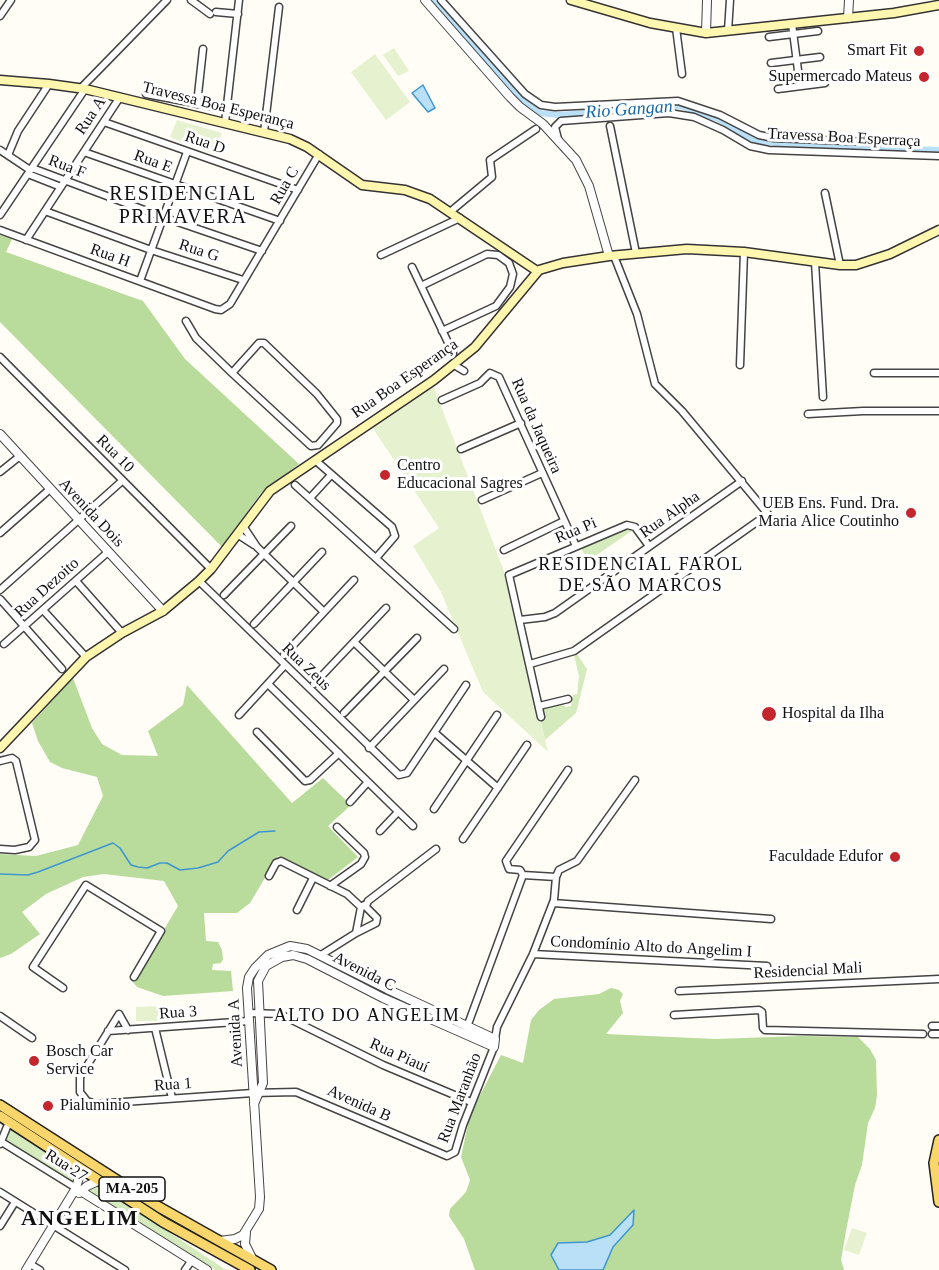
<!DOCTYPE html>
<meta charset="utf-8">
<style>
body{margin:0}
canvas{display:block;background:#fffdf5}
</style>
<canvas width="939" height="1270"></canvas>
<script>
const g = document.querySelector('canvas').getContext('2d');
g.lineJoin = 'round';
function paint(path, color) {
  g.fillStyle = color;
  g.fill(path, 'evenodd');
}
function shape(rows) {
  const path = new Path2D();
  for (const r of rows) {
    path.moveTo(r[0], r[1]);
    for (let i = 2; i < r.length; i += 2) path.lineTo(r[i], r[i + 1]);
  }
  return path;
}
function stroke(path, color, width, dash) {
  g.strokeStyle = color;
  g.lineWidth = width;
  g.lineCap = dash ? 'butt' : 'round';
  g.setLineDash(dash || []);
  g.stroke(path);
}
function drawText(font, color, halo, rows, align = 'center') {
  g.font = font + ' Georgia,serif';
  g.lineWidth = 6;
  g.setLineDash([]);
  g.textBaseline = 'middle';
  g.strokeStyle = halo;
  g.fillStyle = color;
  for (const [text, x, y, turn = 0] of rows) {
    g.save();
    g.translate(x, y);
    g.rotate((+turn || 0) * Math.PI / 180);
    g.textAlign = isNaN(turn) ? turn : align;
    if (halo) g.strokeText(text, 0, 0);
    g.fillText(text, 0, 0);
    g.restore();
  }
}
paint(shape([
 [631,527,633,530,588,561,581,548],
 [577,654,587,669,576,713,545,740,538,709,560,704,566,707,571,706,573,695,577,694,579,676,574,655],
 [10,1129,74,1170,73,1184,6,1140],
 [97,1186,151,1220,226,1270,215,1270,86,1192]
]), '#d5ebbd');
paint(shape([
 [0,235,12,239,6,252,143,301,185,359,299,464,261,493,222,547,0,322],
 [73,678,92,728,102,744,122,755,158,756,148,731,183,705,187,685,292,803,323,778,351,805,328,826,358,857,328,880,278,856,250,903,237,913,204,913,206,941,218,942,222,950,223,959,221,963,213,964,212,970,231,971,233,991,163,996,137,987,133,982,178,906,164,881,104,874,83,877,46,894,22,912,40,934,11,954,0,958,0,854,36,856,78,845,103,796,97,777,62,768,50,762,38,741,32,723],
 [611,988,619,990,623,994,620,1001,623,1013,606,1034,715,1039,800,1036,858,1037,870,1049,876,1060,877,1095,875,1108,868,1123,862,1165,855,1185,846,1231,841,1260,844,1270,475,1270,464,1239,449,1216,450,1209,466,1192,470,1180,461,1157,468,1124,477,1101,501,1055,523,1063,531,1020,539,1010,554,999,599,994]
]), '#b9dc9c');
paint(shape([
 [394,48,409,71,398,76,383,55],
 [375,54,410,102,386,120,351,72],
 [177,120,222,133,213,154,170,137],
 [433,385,504,571,548,752,483,692,441,592,413,546,439,528,372,427],
 [161,1006,161,1021,136,1021,136,1007],
 [852,1228,867,1233,859,1255,844,1250]
]), '#e6f2cf');
const water = shape([
 [423,85,435,108,428,112,412,93,423,85],
 [634,1210,633,1225,613,1247,603,1270,559,1270,551,1255,558,1243,587,1242,610,1235,634,1210]
]);
paint(water, '#b9e0f7');
stroke(water, '#3f96cf', 1.5);
stroke(shape([
 [0,874,28,875,38,872,113,843,120,848,131,865,138,867,147,868,160,863,167,863,180,870,198,868,218,862,228,851,259,832,275,831]
]), '#3f96cf', 1.5);
stroke(shape([
 [433,0,521,100,539,113,559,115,681,106,718,119,749,138,760,141,791,145,939,150]
]), '#b9e0f7', 6);
const minor = shape([
 [191,0,210,14],
 [441,0,525,94,541,105,555,107,678,101,720,115,759,135,774,138,871,142],
 [216,12,238,14],
 [0,16,11,0],
 [792,24,800,86],
 [676,28,682,74],
 [728,31,730,0],
 [769,37,818,31],
 [771,63,820,57],
 [81,88,167,0],
 [778,89,825,83],
 [146,94,227,109],
 [197,104,203,49],
 [104,122,298,190],
 [225,123,239,0],
 [610,126,636,253],
 [264,132,279,7],
 [558,139,555,127,561,121,669,113,694,117,723,130,750,146,769,150,939,156],
 [0,150,30,170],
 [84,152,280,221],
 [8,155,18,131,49,84],
 [32,168,163,217,262,251],
 [28,174,61,187],
 [825,193,840,265],
 [45,211,151,250,243,280],
 [450,212,492,177,490,160,536,129],
 [0,215,85,89],
 [0,230,215,309,221,310,230,304,319,154],
 [26,240,120,97],
 [381,255,460,218],
 [815,262,823,397],
 [412,267,453,353],
 [140,281,187,152],
 [421,286,487,254,498,255,509,263,513,274,510,287,496,306,442,331],
 [186,321,196,338,232,373,311,446,318,445],
 [0,357,211,569],
 [454,365,464,371],
 [740,365,744,252],
 [232,373,259,343,264,343,317,394,337,419,337,423,318,445],
 [874,373,939,373],
 [442,400,480,383,490,373,499,377,576,546],
 [808,414,863,411,939,411],
 [461,449,521,423],
 [315,460,392,527,395,536,376,558],
 [0,472,20,456],
 [295,485,454,629],
 [310,498,331,475],
 [482,500,542,473],
 [243,526,257,547,324,612],
 [0,533,50,489],
 [237,534,254,545],
 [504,550,564,521],
 [76,581,122,633],
 [199,581,399,775,407,773,466,685],
 [0,590,122,481],
 [224,595,291,526],
 [0,599,62,669],
 [43,610,86,657],
 [520,620,545,617,555,613,742,481],
 [254,624,322,552],
 [354,642,414,700],
 [4,644,108,552],
 [284,655,354,580],
 [530,664,574,651,768,514,682,411,655,384,637,314,614,256],
 [268,684,413,826],
 [314,684,386,608],
 [539,706,568,699],
 [344,713,417,638],
 [239,715,285,665],
 [541,717,509,575,627,525,635,527,649,546],
 [257,732,305,781,310,780,339,753],
 [435,733,498,788],
 [369,748,444,669],
 [0,761,12,758,16,761,35,840,29,847,15,850,0,849],
 [350,802,368,782],
 [434,809,497,715],
 [380,831,398,812],
 [463,839,527,745],
 [523,875,520,870,509,869,506,861,568,770],
 [523,875,556,877],
 [269,876,276,863,281,861,347,894,361,907],
 [330,886,361,864,365,857,364,853,337,827],
 [553,903,771,919],
 [366,906,368,901,436,849],
 [297,910,313,878],
 [533,954,767,966],
 [321,955,356,933,376,923,377,918,364,905,361,907,356,933],
 [63,988,33,967,86,885,161,931,134,977],
 [679,991,939,979],
 [249,1013,280,1014,383,1065,471,1102],
 [674,1015,759,1010,762,1012,763,1028,765,1030,923,1034],
 [0,1016,32,1038],
 [932,1026,939,1026],
 [467,1027,523,875],
 [155,1028,172,1098],
 [128,1030,119,1014,80,1077,80,1092,87,1101,95,1104,253,1093,296,1092,447,1156,455,1152,463,1125,494,1047],
 [108,1031,249,1021],
 [932,1034,939,1034],
 [495,1039,497,1027,533,954,554,900,556,877,559,870,577,861,635,780],
 [0,1141,76,1188],
 [0,1144,9,1122],
 [0,1192,125,1270],
 [0,1226,15,1202],
 [30,1264,40,1270],
 [185,1270,192,1260]
]);
const tertiary = shape([
 [425,0,510,97,520,107,543,124,576,160,589,186,609,256],
 [848,18,849,0],
 [706,33,707,0],
 [0,434,163,611],
 [76,1188,207,1270],
 [79,1193,87,1186,98,1181],
 [246,1232,245,1244,253,1260],
 [220,1241,235,1239,243,1235,259,1209,260,1197,247,988,249,977,255,968,268,955,290,946,307,949,387,989,495,1039,494,1047,383,998,307,959,293,955,282,957,266,966,258,981,263,1083,254,1104],
 [26,1270,76,1188,81,1170]
]);
const secondary = shape([
 [571,0,650,23,706,33,894,13,939,5],
 [0,80,49,84,85,89,290,139,307,147,362,185,405,190,430,199,537,271],
 [0,748,86,657,122,633,163,611,199,581,211,569,270,491,434,380,475,347,539,270,563,263,609,256,687,249,744,252,840,265,856,265,890,254,939,230]
]);
const primary = shape([
 [0,1105,159,1207,271,1270],
 [0,1116,163,1222,250,1270],
 [939,1140,934,1163,939,1202]
]);
stroke(minor, '#444', 9);
stroke(tertiary, '#444', 10);
stroke(secondary, '#333', 11);
stroke(primary, '#222', 12);
stroke(minor, '#fff', 6);
stroke(tertiary, '#fff', 8);
stroke(secondary, '#fff6b0', 8);
stroke(primary, '#f9d66b', 9);
for (const [x, y, r, color] of [
 [919,51,6,"#c4262e"],
 [924,77,6,"#c4262e"],
 [385,475,6,"#c4262e"],
 [911,513,6,"#c4262e"],
 [769,714,8,"#c4262e"],
 [895,857,6,"#c4262e"],
 [34,1061,6,"#c4262e"],
 [48,1106,6,"#c4262e"]
]) {
  const dot = new Path2D();
  dot.arc(x, y, r, 0, 2 * Math.PI);
  g.fillStyle = color;
  g.fill(dot);
  stroke(dot, '#fff', 2);
}
for (const [x, y, w] of [
 [132,1189,66]
]) {
  const box = new Path2D();
  box.roundRect(x - w / 2, y - 12, w, 24, 4.5);
  g.fillStyle = '#fff';
  g.fill(box);
  stroke(box, '#111', 1.5);
}
drawText('bold 15px', '#111', null, [
 ["MA-205",132,1189]
]);
drawText('16px', '#111', '#fff', [
 ["Smart Fit",907,51],
 ["Supermercado Mateus",912,77],
 ["Centro",397,466,"left"],
 ["Educacional Sagres",397,484,"left"],
 ["UEB Ens. Fund. Dra.",899,504],
 ["Maria Alice Coutinho",899,522],
 ["Hospital da Ilha",782,714,"left"],
 ["Faculdade Edufor",883,857],
 ["Bosch Car",46,1052,"left"],
 ["Service",46,1070,"left"],
 ["Pialuminio",60,1106,"left"]
], 'right');
drawText('16px', '#111', '#fff', [
 ["Travessa Boa Esperança",218,106,14],
 ["Rua A",91,116,-56],
 ["Travessa Boa Esperraça",844,138,3],
 ["Rua D",205,143,19],
 ["Rua E",153,162,20],
 ["Rua F",67,167,21],
 ["Rua C",285,186,-60],
 ["Rua G",199,251,18],
 ["Rua H",110,256,20],
 ["Rua Boa Esperança",405,379,-35],
 ["Rua da Jaqueira",536,426,66],
 ["Rua 10",115,454,45],
 ["Avenida Dois",91,513,47],
 ["Rua Alpha",670,515,-35],
 ["Rua Pi",576,531,-23],
 ["Rua Dezoito",47,588,-42],
 ["Rua Zeus",306,667,44],
 ["Condomínio Alto do Angelim I",651,947,3],
 ["Residencial Mali",808,971,-3],
 ["Avenida C",364,972,27],
 ["Rua 3",178,1013,-4],
 ["Avenida A",236,1033,-93],
 ["Rua Piauí",399,1056,24],
 ["Rua 1",173,1085,-4],
 ["Rua Maranhão",460,1098,-69],
 ["Avenida B",359,1104,24],
 ["Rua 27",66,1166,32]
]);
drawText('italic 18px', '#1768a6', '#fff', [
 ["Rio Gangan",629,110,-4]
]);
g.letterSpacing = '1.5px';
drawText('18px', '#111', '#fff', [
 ["RESIDENCIAL FAROL",641,565],
 ["DE SÃO MARCOS",641,586],
 ["ALTO DO ANGELIM",367,1016]
]);
g.letterSpacing = '0px';
g.letterSpacing = '1.5px';
drawText('20px', '#111', '#fff', [
 ["RESIDENCIAL",183,195],
 ["PRIMAVERA",183,218]
]);
g.letterSpacing = '0px';
g.letterSpacing = '1.5px';
drawText('bold 22px', '#111', '#fff', [
 ["ANGELIM",80,1219]
]);
g.letterSpacing = '0px';
</script>
